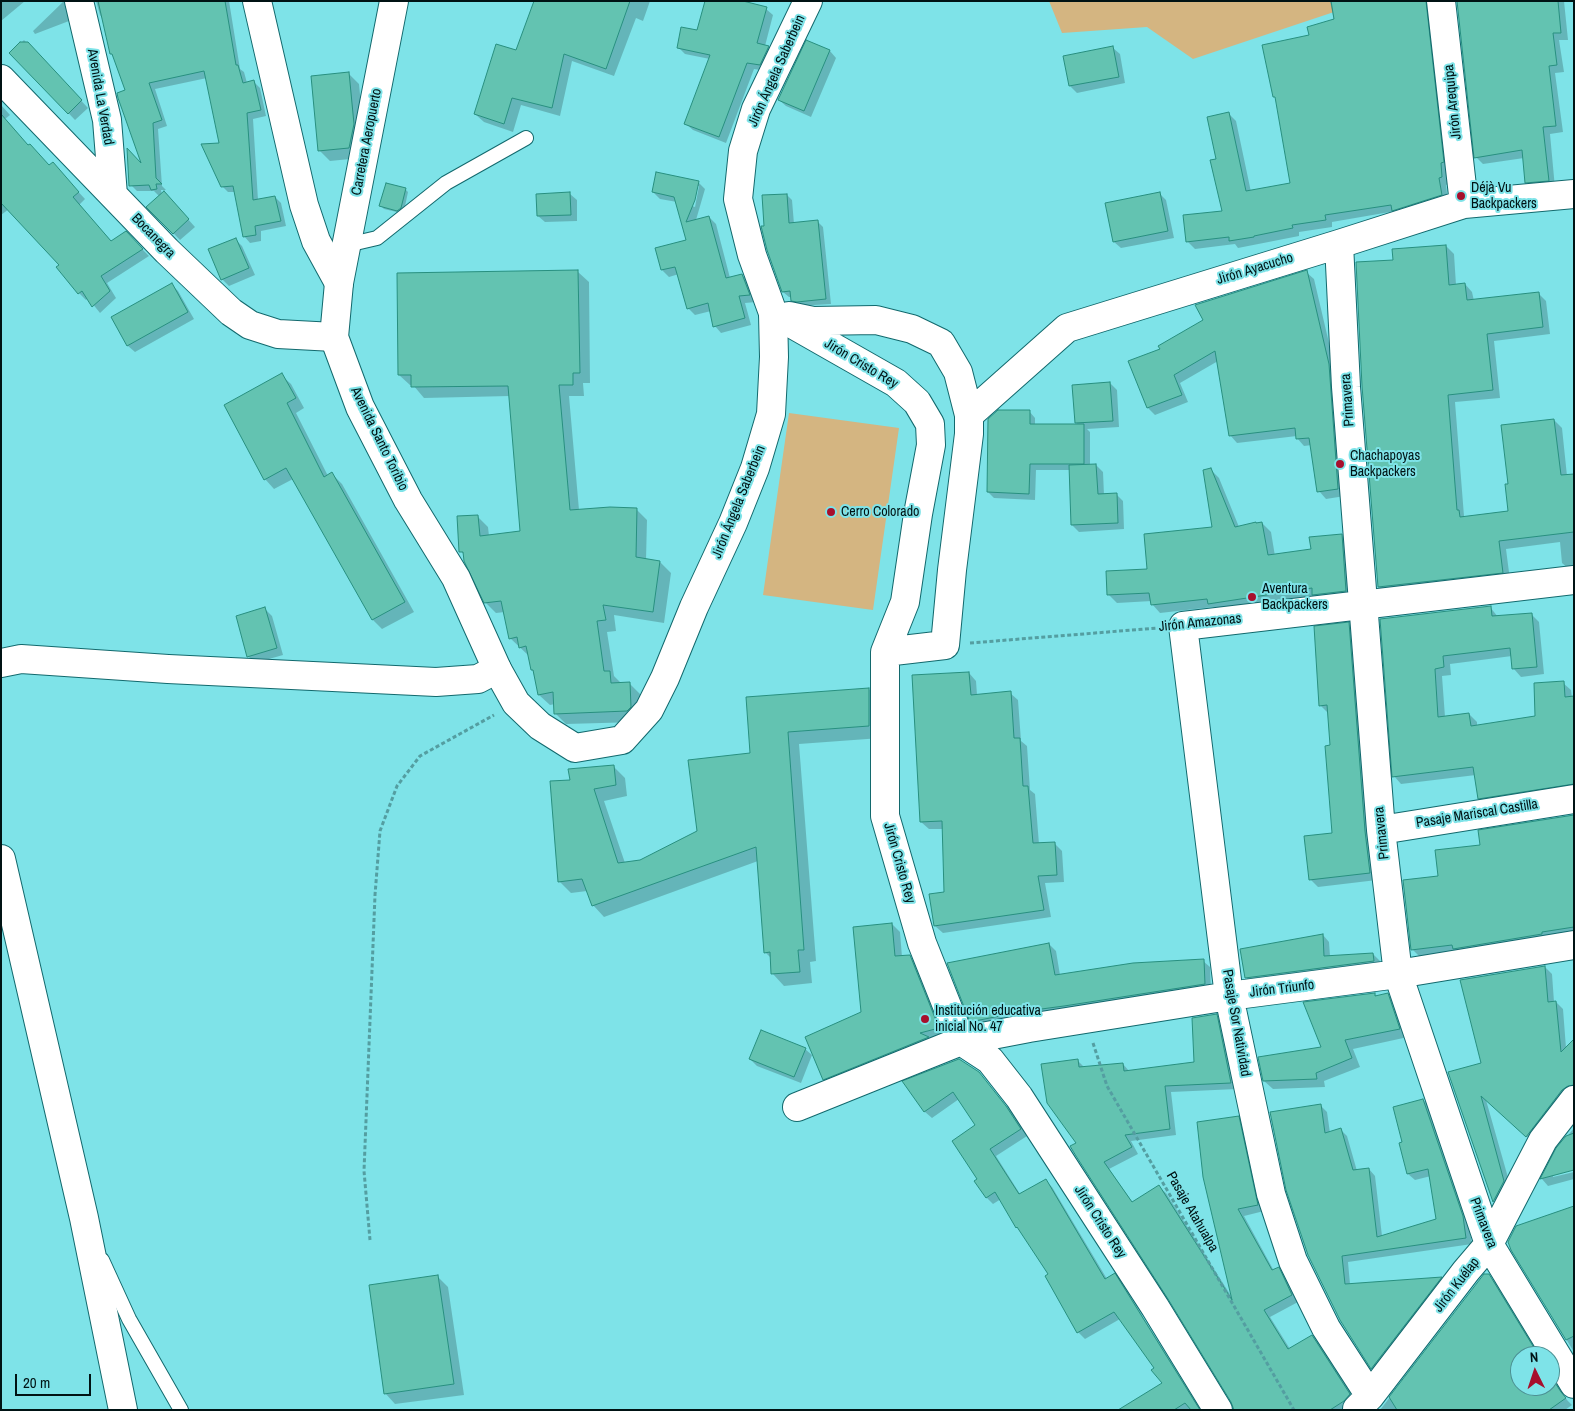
<!DOCTYPE html>
<meta charset="utf-8">
<style>
body{margin:0}
#map{position:relative;width:1575px;height:1411px;overflow:hidden;background:#7ee3e8;font-family:"Archivo Narrow",sans-serif}
canvas{display:block}
.frame{position:absolute;inset:0;border:2px solid #001314;pointer-events:none}
.north{position:absolute;left:1510px;top:1346px;width:50px;height:50px;box-sizing:border-box;background:#7ee3e8;border:1px solid #4c9093;border-radius:50%;rotate:356deg;font-size:14px;font-weight:700;line-height:20px;text-align:center;color:#001314}
.north::after{content:'';display:block;margin:auto;width:18px;height:22px;background:#a70f2c;clip-path:polygon(50% 0,100% 100%,50% 72%,0 100%)}
.scale{position:absolute;left:15px;top:1374px;width:76px;height:22px;box-sizing:border-box;border:2px solid #001314;border-top:0;padding-left:6px;font-size:15px;line-height:18px;white-space:nowrap;color:#001314;-webkit-text-stroke:4px #7ee3e8;paint-order:stroke}
</style>
<div id="map">
<canvas width="1575" height="1411"></canvas>
<div class="frame"></div>
<div class="north">N</div>
<div class="scale">20 m</div>
</div>
<script>
const g = document.querySelector('canvas').getContext('2d');
g.lineJoin = 'round';
function paint(path, color) {
  g.fillStyle = color;
  g.fill(path, 'evenodd');
}
function shape(rows) {
  const path = new Path2D();
  for (const r of rows) {
    path.moveTo(r[0], r[1]);
    for (let i = 2; i < r.length; i += 2) path.lineTo(r[i], r[i + 1]);
  }
  return path;
}
function stroke(path, color, width, dash) {
  g.strokeStyle = color;
  g.lineWidth = width;
  g.lineCap = dash ? 'butt' : 'round';
  g.setLineDash(dash || []);
  g.stroke(path);
}
function drawText(font, color, halo, rows, align = 'center') {
  g.font = font + ' "Archivo Narrow",sans-serif';
  g.lineWidth = 4;
  g.setLineDash([]);
  g.textBaseline = 'middle';
  g.strokeStyle = halo;
  g.fillStyle = color;
  for (const [text, x, y, turn = 0] of rows) {
    g.save();
    g.translate(x, y);
    g.rotate((+turn || 0) * Math.PI / 180);
    g.textAlign = isNaN(turn) ? turn : align;
    if (halo) g.strokeText(text, 0, 0);
    g.fillText(text, 0, 0);
    g.restore();
  }
}
paint(shape([
 [1049,1,1330,1,1334,12,1193,59,1147,27,1062,33],
 [789,413,899,428,873,610,763,595]
]), '#d4b581');
paint(shape([
 [1,1,25,1,1,21],
 [64,1,67,4,69,21,35,34,33,31],
 [96,1,229,1,240,69,244,72,247,83,254,82,260,88,266,116,253,119,258,200,275,197,281,203,286,226,261,231,261,241,250,243,244,236,235,192,228,192,222,186,221,144,207,78,155,89,167,126,158,129,162,186,166,190,161,190,162,195,171,200,195,227,180,240,148,207,160,197,154,191,137,191,131,185,144,168,126,91,112,54,103,19,100,15],
 [538,1,650,1,643,21,636,18,614,76,572,61,560,116,521,105,513,132,484,122,475,114,516,52],
 [1330,1,1434,1,1449,184,1446,185,1448,202,1332,222,1332,227,1299,232,1299,236,1238,248,1235,244,1195,249,1187,241,1223,213,1218,160,1228,113,1236,121,1251,192,1291,184,1276,98,1274,96,1311,36,1334,21],
 [1458,1,1564,1,1568,40,1559,40,1564,72,1555,73,1563,132,1550,134,1555,188,1534,190,1527,182,1524,158,1483,164,1476,157],
 [766,9,773,15,765,46,768,47,775,54,767,71,754,69,726,143,693,130,686,124,710,59,685,54,678,47],
 [24,40,88,108,75,120,11,53],
 [807,42,830,51,836,58,811,117,786,106,779,100],
 [1113,48,1120,54,1125,83,1077,93,1070,86,1064,57],
 [348,73,359,84,364,135,360,158,330,161,319,150],
 [1,105,10,115,5,119,28,146,49,167,59,171,85,199,79,205,112,242,126,233,149,256,107,283,116,298,100,313,88,298,86,300,79,293,60,265,9,209,1,215],
 [698,182,705,189,696,220,709,217,716,224,730,278,742,275,749,282,756,302,745,303,751,325,721,333,715,326,711,311,695,315,688,308,679,274,669,277,662,270,657,249,687,241,677,202,660,199,653,192],
 [696,186,699,186,695,207,692,206],
 [405,189,408,192,404,211,401,213,384,209,381,206],
 [1159,193,1166,200,1174,238,1121,248,1114,242],
 [570,194,577,200,577,221,545,222,538,216],
 [787,195,792,200,794,224,817,221,823,227,831,304,798,306,793,300,792,297,789,297,783,292],
 [235,239,242,246,255,275,229,286,222,279],
 [1446,246,1454,254,1456,285,1465,284,1472,292,1474,301,1538,293,1546,301,1550,334,1494,341,1500,398,1455,402,1464,516,1465,518,1509,512,1509,485,1554,420,1562,428,1567,476,1574,475,1574,570,1570,570,1562,563,1560,542,1506,549,1510,580,1386,595,1379,587,1394,261],
 [578,272,589,282,590,383,583,383,584,396,569,396,579,510,636,509,647,520,646,560,660,562,671,573,664,623,614,615,616,631,607,632,614,676,621,683,629,683,640,694,641,718,638,722,566,724,555,713,555,704,550,705,539,695,529,656,510,638,505,612,496,613,485,602,464,555,461,551,477,516,488,527,489,536,522,532,510,396,424,398,413,385,410,385,399,375],
 [1306,272,1314,279,1336,373,1345,496,1326,499,1319,491,1312,445,1304,446,1297,438,1297,436,1237,443,1230,435,1218,361,1180,383,1188,402,1155,415,1148,408,1130,362,1162,350],
 [171,284,178,291,194,319,135,352,128,346,112,318],
 [281,375,291,384,304,408,296,413,328,476,332,474,342,484,414,612,382,629,373,620,293,479,274,489,265,479],
 [1110,383,1117,390,1119,427,1087,429,1090,432,1090,466,1096,465,1103,472,1104,495,1116,494,1123,501,1124,529,1079,532,1072,525,1070,470,1036,470,1035,500,994,498,988,492,1029,411,1035,418,1035,425,1079,425,1076,423],
 [1211,470,1219,478,1239,527,1262,523,1271,532,1275,556,1312,550,1341,535,1350,544,1354,599,1218,612,1213,607,1160,613,1152,604,1152,601,1117,603,1108,594,1213,528],
 [1490,607,1498,617,1531,614,1539,622,1544,674,1521,677,1514,669,1512,656,1450,664,1451,675,1442,676,1445,717,1469,714,1477,722,1477,726,1537,717,1563,683,1571,690,1572,698,1574,697,1574,792,1487,806,1479,798,1476,775,1401,784,1394,776,1381,620],
 [265,609,272,616,283,655,255,663,248,656],
 [1348,624,1356,631,1377,880,1318,887,1310,879,1333,834,1332,746,1328,713,1320,705],
 [969,673,976,681,977,695,1010,693,1018,700,1021,741,1027,746,1030,790,1035,794,1039,844,1054,843,1062,851,1064,882,1045,883,1051,917,943,933,935,926,946,893,944,829,929,829,921,822,913,676],
 [869,689,881,701,881,738,799,744,816,961,810,962,812,983,784,986,773,974,772,959,765,952,758,861,604,917,593,905,587,891,571,893,559,881,571,781,613,766,625,778,627,796,604,801,625,863,640,861,698,832,751,754,747,698],
 [1574,816,1574,936,1420,957,1412,949,1440,877,1482,846],
 [892,924,900,932,902,957,909,956,918,964,946,1036,832,1087,824,1079,863,1013],
 [1323,935,1329,942,1330,956,1373,954,1380,961,1380,968,1253,984,1246,978],
 [1049,944,1056,951,1060,975,1203,961,1210,967,1211,990,978,1028,971,1021],
 [1545,967,1552,974,1554,1002,1556,1002,1563,1009,1566,1048,1574,1041,1574,1093,1534,1143,1486,1100,1511,1188,1501,1207,1495,1201,1449,1073,1482,1064],
 [1375,994,1377,997,1388,995,1396,1003,1408,1037,1353,1049,1360,1067,1324,1081,1325,1087,1273,1089,1264,1081,1323,1048],
 [1216,1015,1223,1022,1237,1089,1171,1092,1176,1135,1131,1141,1138,1154,1109,1169,1133,1203,1159,1187,1166,1193,1233,1299,1238,1118,1245,1124,1264,1211,1244,1216,1274,1271,1278,1268,1285,1275,1298,1302,1270,1317,1290,1349,1312,1336,1318,1343,1356,1401,1350,1410,1235,1410,1232,1401,1078,1143,1077,1060,1085,1068,1123,1064,1129,1071,1195,1063],
 [805,1049,812,1055,801,1083,757,1066,750,1059],
 [978,1073,1013,1114,1027,1136,996,1156,1020,1194,1045,1180,1052,1187,1107,1279,1114,1275,1121,1282,1201,1410,1142,1410,1164,1383,1155,1368,1120,1319,1085,1339,1078,1332,1047,1276,1050,1274,1023,1234,1017,1227,1001,1199,993,1204,987,1198,976,1181,979,1179,977,1126,959,1099,932,1118,925,1112,904,1082],
 [1423,1100,1430,1106,1469,1224,1472,1244,1348,1262,1350,1284,1441,1278,1447,1284,1378,1374,1372,1368,1341,1320,1321,1106,1327,1112,1330,1133,1341,1130,1347,1136,1357,1171,1369,1169,1375,1176,1382,1236,1437,1220,1431,1176,1415,1180,1408,1174,1400,1143,1404,1143],
 [1574,1128,1574,1169,1553,1175,1553,1177,1574,1172,1574,1179,1548,1186,1542,1179,1557,1149],
 [1574,1207,1574,1352,1512,1250],
 [1488,1275,1495,1282,1540,1356,1520,1356,1520,1386,1550,1386,1550,1372,1567,1400,1572,1405,1565,1410,1380,1410,1479,1282],
 [438,1277,448,1287,464,1395,395,1404,385,1393]
]), '#0003');
const building = shape([
 [98,1,225,1,236,65,238,65,243,83,254,80,261,110,247,113,253,200,275,196,281,221,255,226,256,235,243,237,233,186,221,187,201,144,219,143,204,71,149,83,162,120,153,123,156,178,162,184,156,184,157,189,151,190,149,185,129,186,127,148,141,163,118,98,117,93,125,90,112,54,110,54,98,1],
 [534,1,630,1,606,69,564,54,552,108,512,98,504,124,474,114,496,44,516,50,534,1],
 [705,1,743,1,767,7,757,43,769,46,760,65,747,63,719,137,684,124,710,55,677,48,681,27,697,30,705,1],
 [1331,1,1426,1,1444,162,1441,163,1442,177,1439,178,1442,195,1392,211,1391,205,1325,215,1326,220,1292,225,1293,228,1254,236,1254,237,1229,241,1229,237,1186,242,1183,215,1222,211,1210,160,1216,159,1207,117,1229,112,1246,191,1290,183,1275,97,1273,97,1262,45,1309,35,1307,27,1334,19,1331,1],
 [1457,1,1558,1,1561,33,1553,33,1557,65,1549,66,1556,126,1543,127,1549,181,1525,183,1522,150,1474,158,1457,1],
 [806,40,830,50,804,111,778,100,806,40],
 [20,42,28,42,82,100,68,114,9,53,20,42],
 [1113,46,1119,77,1069,86,1063,56,1113,46],
 [349,72,354,124,349,148,318,151,311,76,349,72],
 [1,114,28,145,30,144,49,165,53,162,79,192,73,197,111,241,126,231,143,249,101,276,110,291,92,307,82,291,78,294,56,267,59,265,1,203,1,114],
 [656,172,699,181,695,200,686,222,709,216,726,278,742,274,750,295,739,296,745,318,713,327,708,303,687,309,675,267,661,270,655,248,686,240,674,197,652,192,656,172],
 [386,183,406,188,401,208,397,211,379,206,386,183],
 [164,191,189,219,173,234,146,207,164,191],
 [570,192,571,215,537,216,536,194,570,192],
 [1160,192,1168,231,1113,242,1105,203,1160,192],
 [787,194,789,223,818,220,826,299,797,302,791,301,790,291,782,292,767,250,761,226,764,226,762,195,787,194],
 [236,238,249,268,221,280,208,249,236,238],
 [1446,245,1449,285,1465,283,1467,300,1539,292,1543,327,1487,334,1493,390,1448,395,1457,510,1459,510,1460,517,1508,511,1505,484,1508,484,1501,425,1554,419,1561,475,1574,474,1574,532,1499,541,1503,573,1378,587,1362,386,1356,262,1393,260,1392,249,1446,245],
 [578,270,580,373,573,373,573,385,559,385,570,510,610,507,637,508,636,557,660,561,653,612,603,605,606,620,597,621,604,671,610,671,611,683,630,682,631,707,627,711,554,714,553,692,538,695,533,670,531,670,526,646,519,648,517,637,509,639,501,601,484,603,464,561,463,552,459,552,457,516,478,515,480,536,520,531,508,386,411,387,411,375,398,375,397,273,578,270],
 [1307,270,1329,364,1338,489,1317,492,1309,438,1296,439,1295,428,1229,436,1215,351,1174,375,1182,395,1147,408,1128,361,1160,349,1158,346,1203,320,1195,305,1307,270],
 [172,283,188,312,127,346,111,317,172,283],
 [282,373,296,398,287,403,324,477,332,472,405,602,372,620,286,468,264,480,224,405,282,373],
 [1110,382,1113,421,1075,423,1072,385,1110,382],
 [998,410,1030,410,1030,424,1084,424,1084,464,1030,464,1029,494,987,492,988,419,998,410],
 [1096,464,1098,494,1117,493,1118,523,1071,525,1069,465,1096,464],
 [1211,468,1235,527,1256,522,1256,523,1262,522,1268,555,1311,549,1309,537,1342,534,1346,591,1312,595,1312,588,1208,604,1207,599,1151,605,1149,593,1107,595,1106,571,1147,569,1144,534,1212,527,1203,470,1211,468],
 [1491,606,1492,616,1532,613,1537,667,1512,669,1510,648,1443,656,1444,667,1435,669,1438,717,1469,713,1471,726,1535,716,1534,683,1564,681,1565,697,1574,696,1574,784,1478,799,1473,767,1392,777,1380,619,1491,606],
 [265,607,277,648,247,657,236,616,265,607],
 [1349,622,1365,831,1370,873,1309,880,1304,836,1332,833,1325,746,1330,745,1327,705,1319,706,1314,626,1349,622],
 [969,672,971,695,1011,691,1014,738,1020,738,1023,786,1028,786,1033,843,1055,842,1057,875,1038,876,1044,910,934,926,929,894,944,892,942,821,920,822,912,675,969,672],
 [869,688,869,726,788,732,804,950,798,950,800,972,771,974,770,952,764,953,756,847,592,906,582,879,558,882,550,781,570,780,568,769,614,765,616,785,594,789,618,863,640,860,697,831,688,760,750,753,746,697,869,688],
 [1574,815,1574,927,1542,932,1542,934,1453,949,1452,945,1411,950,1403,880,1438,876,1435,850,1480,845,1478,830,1574,815],
 [892,923,895,956,910,955,939,1028,920,1033,929,1037,823,1080,805,1037,861,1012,853,927,892,923],
 [1323,934,1324,956,1373,953,1374,961,1245,978,1240,949,1323,934],
 [1049,943,1055,975,1133,963,1204,959,1205,984,1064,1006,1034,1010,1034,1009,970,1022,947,963,1049,943],
 [1545,966,1548,1002,1556,1001,1561,1052,1574,1039,1574,1085,1568,1086,1562,1090,1526,1137,1481,1096,1504,1181,1493,1202,1448,1072,1481,1063,1460,980,1545,966],
 [1375,993,1375,996,1388,993,1400,1029,1345,1040,1352,1058,1316,1073,1317,1079,1263,1081,1258,1057,1321,1047,1303,1002,1375,993],
 [1217,1014,1231,1083,1165,1086,1170,1129,1125,1135,1132,1147,1104,1162,1132,1202,1159,1185,1232,1300,1203,1177,1197,1122,1239,1116,1258,1205,1238,1209,1272,1270,1279,1267,1292,1295,1264,1310,1288,1349,1312,1335,1350,1394,1344,1401,1330,1410,1234,1410,1231,1402,1168,1299,1076,1156,1070,1146,1076,1143,1047,1103,1041,1064,1078,1059,1079,1067,1123,1063,1124,1071,1194,1062,1192,1018,1217,1014],
 [761,1030,806,1048,794,1077,749,1059,761,1030],
 [959,1059,979,1072,1006,1106,1021,1129,990,1149,1019,1194,1046,1179,1105,1279,1115,1273,1200,1410,1191,1410,1185,1403,1174,1410,1118,1410,1162,1383,1151,1370,1154,1368,1114,1312,1077,1333,1045,1276,1048,1274,1017,1227,1016,1228,995,1192,986,1198,974,1181,977,1179,952,1141,975,1125,953,1092,924,1112,902,1081,959,1059],
 [1423,1099,1463,1216,1466,1238,1342,1256,1345,1284,1442,1277,1371,1369,1340,1320,1308,1255,1286,1190,1270,1112,1321,1104,1325,1133,1341,1128,1353,1170,1369,1168,1377,1237,1436,1219,1428,1169,1407,1174,1399,1143,1402,1142,1393,1107,1423,1099],
 [1574,1133,1574,1170,1540,1179,1556,1148,1566,1136,1574,1133],
 [1574,1206,1574,1336,1566,1340,1511,1250,1508,1242,1516,1226,1574,1206],
 [1484,1274,1489,1274,1539,1356,1520,1356,1520,1386,1550,1386,1550,1375,1561,1392,1566,1398,1549,1410,1397,1410,1389,1397,1484,1274],
 [438,1275,454,1384,384,1394,369,1285,438,1275]
]);
paint(building, '#63c3b1');
stroke(building, '#288f7f', 1);
const service = shape([
 [347,245,377,238,446,183,526,138],
 [102,1260,129,1319,181,1410]
]);
const minor = shape([
 [79,1,107,120,113,195],
 [257,1,304,205,316,241,339,283],
 [1441,1,1464,204],
 [1,79,167,251,231,312,250,325,278,334,334,337],
 [1339,244,1346,387,1381,830,1398,974,1489,1244,1574,1384],
 [773,313,896,383,917,402,930,424,931,445,918,514,905,602,885,652,885,816,922,943,961,1041,990,1060,1019,1097,1155,1307,1218,1410],
 [789,316,813,321,876,320,912,329,941,343,958,372,969,415,969,434,952,570,945,645,885,652],
 [969,415,1067,328,1339,244,1464,204,1574,194],
 [1,663,21,659,168,669,436,682,478,679,497,669],
 [1381,830,1574,799],
 [1,859,84,1218,123,1410],
 [797,1107,961,1041,1029,1028,1229,996,1398,974,1574,945],
 [1370,1396,1326,1328,1293,1261,1271,1194,1229,996,1183,626,1574,580],
 [1357,1409,1370,1396,1466,1271,1489,1244,1543,1140,1574,1100]
]);
const secondary = shape([
 [394,1,339,283,334,337,360,407,408,500,456,578,497,669,516,703,540,726,575,748,622,740,649,710,665,678,694,607,733,523,755,468,771,414,774,357,773,313,752,255,738,199,743,151,756,109,808,1]
]);
stroke(service, '#12696d', 16);
stroke(minor, '#12696d', 30);
stroke(secondary, '#12696d', 30);
stroke(shape([
 [970,643,1158,628],
 [1093,1043,1107,1086,1294,1410],
 [370,1240,364,1171,375,895,380,831,397,786,420,756,494,715]
]), '#549ea1', 3, [4, 2.5]);
stroke(service, '#fff', 14);
stroke(minor, '#fff', 28);
stroke(secondary, '#fff', 28);
for (const [x, y, r, color] of [
 [1461,196,5,"#a70f2c"],
 [1340,464,5,"#a70f2c"],
 [831,512,5,"#a70f2c"],
 [1252,597,5,"#a70f2c"],
 [925,1019,5,"#a70f2c"]
]) {
  const dot = new Path2D();
  dot.arc(x, y, r, 0, 2 * Math.PI);
  g.fillStyle = color;
  g.fill(dot);
  stroke(dot, '#7ee3e8', 2);
}
drawText('14px', '#001314', '#7ee3e8', [
 ["Jirón Ángela Saberbein",777,71,-66],
 ["Avenida La Verdad",100,97,80],
 ["Jirón Arequipa",1453,102,-96],
 ["Carretera Aeropuerto",367,142,-79],
 ["Bocanegra",153,236,46],
 ["Jirón Ayacucho",1255,269,-17],
 ["Jirón Cristo Rey",861,364,31],
 ["Primavera",1348,400,-94],
 ["Avenida Santo Toribio",379,439,64],
 ["Jirón Ángela Saberbein",739,502,-68],
 ["Jirón Amazonas",1200,623,-6],
 ["Pasaje Mariscal Castilla",1477,814,-9],
 ["Primavera",1382,833,-96],
 ["Jirón Cristo Rey",899,863,74],
 ["Jirón Triunfo",1282,989,-7],
 ["Pasaje Sor Natividad",1236,1023,80],
 ["Pasaje Atahualpa",1192,1212,60],
 ["Jirón Cristo Rey",1100,1222,57],
 ["Primavera",1483,1223,69],
 ["Jirón Kuélap",1457,1285,-52]
]);
drawText('14px', '#001314', '#7ee3e8', [
 ["Déjà Vu",1471,188],
 ["Backpackers",1471,204],
 ["Chachapoyas",1350,456],
 ["Backpackers",1350,472],
 ["Cerro Colorado",841,512],
 ["Aventura",1262,589],
 ["Backpackers",1262,605],
 ["Institución educativa",935,1011],
 ["inicial No. 47",935,1027]
], 'left');
</script>
